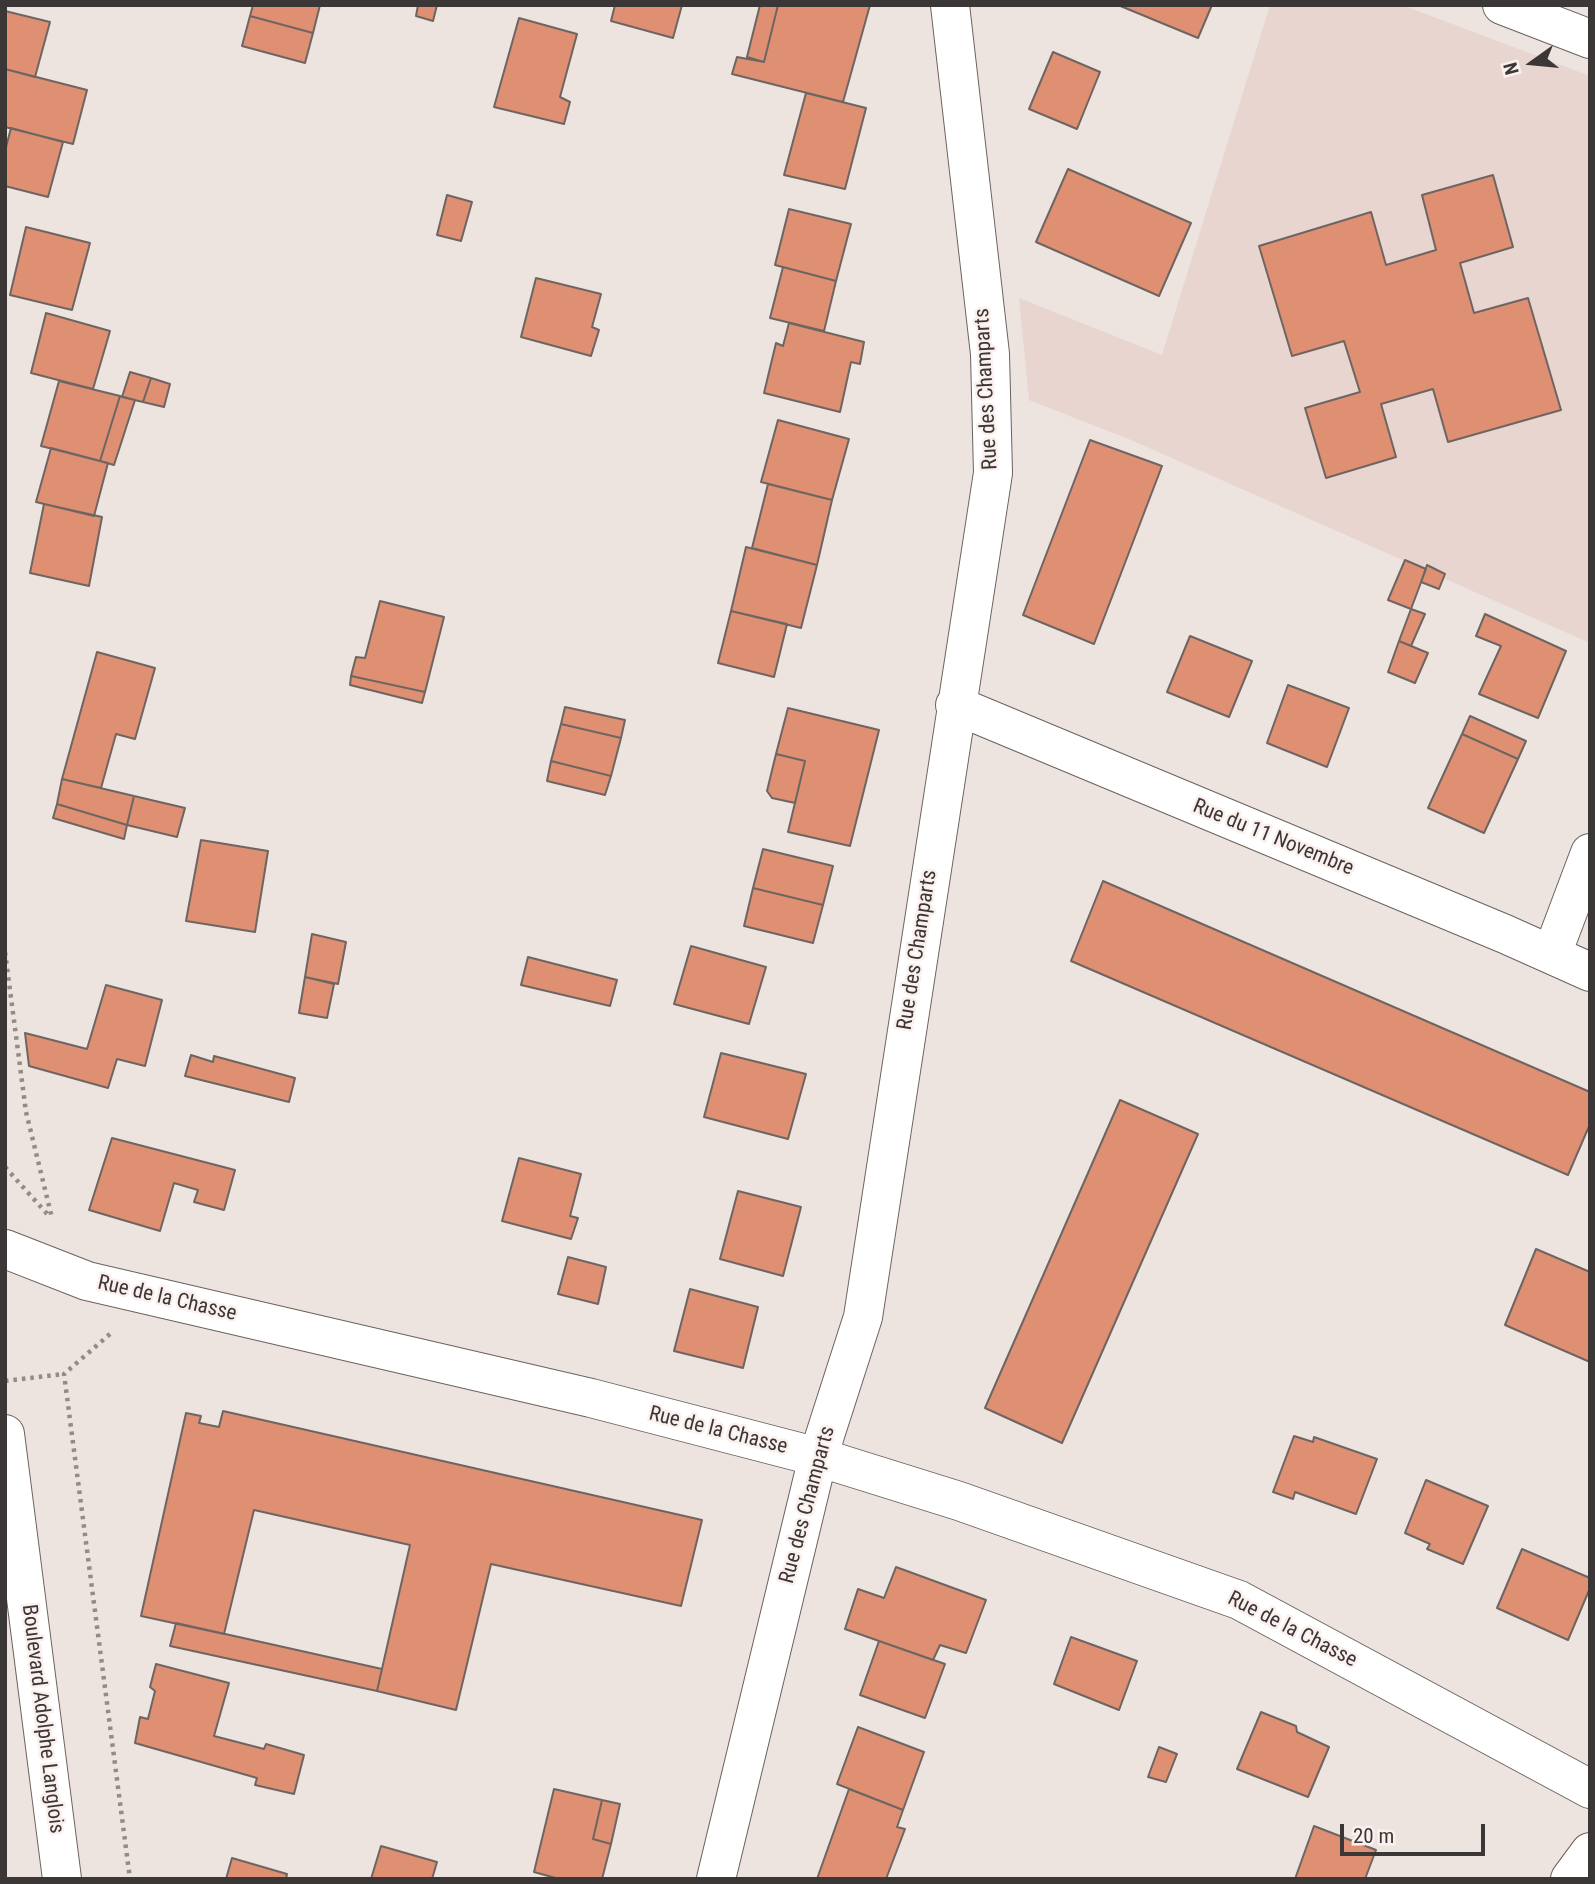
<!DOCTYPE html>
<style>
body{margin:0}
#map{position:relative;width:1595px;height:1884px;overflow:hidden;background:#ede3df;font-family:"Roboto Condensed",sans-serif}
canvas{display:block}
.frame{position:absolute;inset:0;border:7px solid #3b3736;pointer-events:none}
.north{position:absolute;left:1497px;top:28px;width:70px;height:70px;-webkit-text-stroke:5px #fbf0ed;paint-order:stroke;rotate:255deg;font-size:19px;font-weight:700;line-height:28px;text-align:center;color:#3b3736}
.north::after{content:'';display:block;margin:auto;width:24px;height:32px;background:#3b3736;clip-path:polygon(50% 0,100% 100%,50% 72%,0 100%)}
.scale{position:absolute;left:1340px;top:1824px;width:145px;height:32px;box-sizing:border-box;border:4px solid #3b3736;border-top:0;padding-left:9px;font-size:21px;line-height:24px;white-space:nowrap;color:#3b3736;-webkit-text-stroke:5px #fbf0ed;paint-order:stroke}
</style>
<div id="map">
<canvas width="1595" height="1884"></canvas>
<div class="frame"></div>
<div class="north">N</div>
<div class="scale">20 m</div>
</div>
<script>
const g = document.querySelector('canvas').getContext('2d');
g.lineJoin = 'round';
function paint(path, color) {
  g.fillStyle = color;
  g.fill(path, 'evenodd');
}
function shape(rows) {
  const path = new Path2D();
  for (const r of rows) {
    path.moveTo(r[0], r[1]);
    for (let i = 2; i < r.length; i += 2) path.lineTo(r[i], r[i + 1]);
  }
  return path;
}
function stroke(path, color, width, dash) {
  g.strokeStyle = color;
  g.lineWidth = width;
  g.lineCap = dash ? 'butt' : 'round';
  g.setLineDash(dash || []);
  g.stroke(path);
}
function drawText(font, color, halo, rows, align = 'center') {
  g.font = font + ' "Roboto Condensed",sans-serif';
  g.lineWidth = 5;
  g.setLineDash([]);
  g.textBaseline = 'middle';
  g.strokeStyle = halo;
  g.fillStyle = color;
  for (const [text, x, y, turn = 0] of rows) {
    g.save();
    g.translate(x, y);
    g.rotate((+turn || 0) * Math.PI / 180);
    g.textAlign = isNaN(turn) ? turn : align;
    if (halo) g.strokeText(text, 0, 0);
    g.fillText(text, 0, 0);
    g.restore();
  }
}
paint(shape([
 [1270,5,1402,5,1590,76,1590,643,1131,440,1029,400,1019,298,1162,355]
]), '#e8d5cf');
const building = shape([
 [253,5,320,5,313,33,250,16,253,5],
 [418,5,437,5,433,21,416,16,418,5],
 [615,5,682,5,673,38,611,21,615,5],
 [760,5,778,5,764,62,747,57,760,5],
 [778,5,870,5,843,102,732,74,737,57,764,62,778,5],
 [1118,5,1212,5,1198,38,1118,5],
 [5,11,50,22,35,77,5,69,5,11],
 [250,16,313,33,305,63,242,46,250,16],
 [519,18,577,34,560,97,570,102,564,124,494,107,519,18],
 [1053,52,1100,72,1077,129,1029,109,1053,52],
 [5,69,87,90,73,144,5,127,5,69],
 [806,93,866,108,845,189,784,175,806,93],
 [11,128,63,142,48,197,5,186,5,151,11,128],
 [1068,169,1191,223,1159,296,1036,242,1068,169],
 [1493,175,1513,247,1460,263,1474,313,1528,298,1561,410,1448,442,1433,389,1381,404,1396,457,1326,478,1305,408,1360,392,1344,341,1292,356,1259,246,1371,212,1386,265,1436,250,1422,195,1493,175],
 [447,195,472,202,461,241,437,235,447,195],
 [789,209,851,224,836,281,775,265,789,209],
 [26,227,90,243,72,310,10,295,26,227],
 [783,267,836,281,824,331,770,318,783,267],
 [536,278,601,294,592,327,599,330,591,356,521,337,536,278],
 [46,313,110,331,93,389,31,373,46,313],
 [789,323,864,342,860,364,851,362,840,412,764,393,776,343,783,346,789,323],
 [130,372,151,378,143,402,122,397,130,372],
 [151,378,170,384,164,407,143,402,151,378],
 [59,381,120,396,100,461,41,446,59,381],
 [120,396,135,400,114,465,100,461,120,396],
 [778,420,849,439,832,500,761,482,778,420],
 [1090,440,1162,466,1094,644,1023,615,1090,440],
 [51,448,108,463,94,516,36,502,51,448],
 [768,484,832,500,817,565,752,548,768,484],
 [44,504,102,517,89,586,30,573,44,504],
 [746,547,817,565,801,628,731,611,746,547],
 [1405,560,1426,569,1411,609,1388,600,1405,560],
 [1427,565,1445,574,1439,589,1421,582,1427,565],
 [380,601,444,617,425,692,351,676,356,657,365,658,380,601],
 [1411,609,1425,614,1411,646,1399,641,1411,609],
 [731,611,787,624,774,677,718,663,731,611],
 [1485,614,1566,651,1538,718,1479,694,1501,646,1476,636,1485,614],
 [1190,636,1252,661,1229,717,1167,692,1190,636],
 [1399,641,1428,653,1415,683,1388,672,1399,641],
 [97,652,155,668,135,739,116,734,101,788,62,779,97,652],
 [351,676,425,692,422,703,350,685,351,676],
 [1288,685,1349,708,1327,767,1267,743,1288,685],
 [565,707,625,720,621,738,561,724,565,707],
 [788,708,879,730,850,846,788,832,805,761,776,754,788,708],
 [1470,716,1526,741,1518,759,1462,734,1470,716],
 [561,724,621,738,611,776,551,761,561,724],
 [1462,734,1518,759,1484,833,1428,808,1462,734],
 [776,754,805,761,795,803,772,798,767,791,776,754],
 [551,761,611,776,605,795,547,781,551,761],
 [62,779,134,796,127,825,57,804,62,779],
 [134,796,185,808,177,837,127,825,134,796],
 [57,804,127,825,124,839,53,818,57,804],
 [201,840,268,851,255,932,186,921,201,840],
 [763,849,833,866,823,905,753,888,763,849],
 [1103,881,1590,1092,1590,1124,1568,1175,1071,961,1103,881],
 [753,888,823,905,813,943,744,926,753,888],
 [312,934,346,942,338,984,305,977,312,934],
 [691,946,766,967,749,1024,674,1004,691,946],
 [528,957,617,980,610,1006,521,985,528,957],
 [305,977,334,984,327,1018,299,1013,305,977],
 [106,985,162,1000,145,1066,117,1059,108,1088,29,1066,25,1033,87,1049,106,985],
 [721,1053,806,1074,788,1139,704,1117,721,1053],
 [191,1055,213,1062,214,1056,295,1078,289,1102,185,1076,191,1055],
 [1120,1100,1198,1134,1062,1443,985,1408,1120,1100],
 [112,1138,235,1170,224,1210,194,1202,198,1190,174,1183,160,1231,89,1210,112,1138],
 [519,1158,581,1174,570,1216,578,1218,571,1239,502,1221,519,1158],
 [738,1191,801,1207,783,1276,720,1259,738,1191],
 [1536,1249,1590,1272,1590,1362,1505,1325,1536,1249],
 [568,1257,606,1267,598,1304,558,1294,568,1257],
 [690,1289,758,1307,743,1368,674,1351,690,1289],
 [223,1411,702,1520,681,1606,491,1564,456,1710,377,1691,410,1545,254,1510,224,1634,141,1616,186,1413,201,1416,199,1423,219,1427,223,1411],
 [1294,1436,1313,1442,1314,1437,1377,1459,1356,1514,1295,1492,1293,1499,1273,1492,1294,1436],
 [1426,1480,1488,1506,1463,1564,1427,1549,1430,1544,1405,1533,1426,1480],
 [1522,1549,1590,1578,1590,1588,1568,1640,1497,1608,1522,1549],
 [896,1567,986,1600,966,1653,940,1645,933,1660,845,1629,858,1589,884,1598,896,1567],
 [176,1623,382,1669,377,1691,170,1646,176,1623],
 [1071,1637,1137,1661,1119,1710,1054,1684,1071,1637],
 [879,1641,945,1664,925,1718,860,1695,879,1641],
 [156,1664,229,1683,214,1736,264,1749,266,1744,304,1755,294,1794,255,1785,257,1778,135,1743,140,1717,148,1719,155,1691,150,1687,156,1664],
 [1261,1712,1296,1726,1297,1732,1329,1747,1308,1797,1237,1769,1261,1712],
 [858,1727,924,1752,903,1810,837,1784,858,1727],
 [1159,1747,1177,1754,1166,1782,1148,1777,1159,1747],
 [554,1789,602,1800,593,1839,611,1844,602,1879,559,1879,534,1872,554,1789],
 [849,1789,903,1810,897,1827,905,1829,886,1879,817,1879,849,1789],
 [602,1800,620,1804,611,1844,593,1839,602,1800],
 [1314,1826,1376,1850,1365,1879,1295,1879,1314,1826],
 [381,1846,437,1862,432,1879,371,1879,381,1846],
 [232,1858,287,1874,286,1879,226,1879,232,1858]
]);
paint(building, '#df9073');
stroke(building, '#6e6562', 2);
const minor = shape([
 [1502,5,1590,39],
 [955,705,1505,934,1590,972],
 [1552,954,1590,853],
 [5,1249,87,1281,591,1398,818,1457,959,1501,1239,1600,1590,1789],
 [5,1434,62,1879],
 [716,1879,818,1457,863,1317,993,473,990,354,950,5],
 [1570,1879,1590,1852]
]);
stroke(minor, '#6b625f', 40);
stroke(shape([
 [5,952,26,1112,52,1218],
 [5,1167,49,1216],
 [110,1334,64,1374,130,1879],
 [5,1381,64,1374]
]), '#928b88', 4.5, [3.5, 5]);
stroke(minor, '#fff', 38);
drawText('21px', '#3b3736', '#fbf0ed', [
 ["Rue des Champarts",987,389,-93],
 ["Rue du 11 Novembre",1273,838,22],
 ["Rue des Champarts",918,950,-81],
 ["Rue de la Chasse",167,1299,13],
 ["Rue de la Chasse",718,1431,14],
 ["Rue des Champarts",808,1505,-75],
 ["Rue de la Chasse",1292,1630,27],
 ["Boulevard Adolphe Langlois",42,1719,83]
]);
</script>
